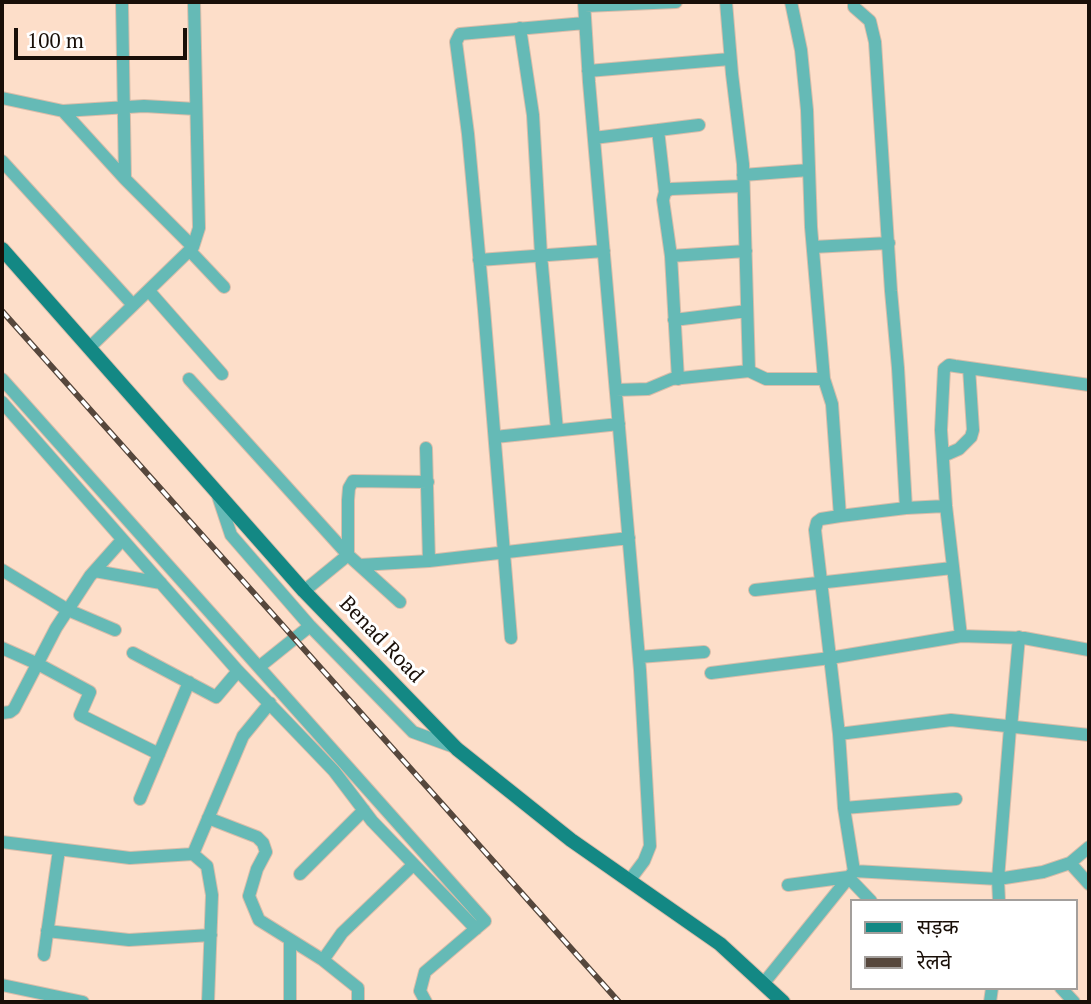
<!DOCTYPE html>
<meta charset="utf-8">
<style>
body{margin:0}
#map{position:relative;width:1091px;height:1004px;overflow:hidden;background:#fddec9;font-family:"PT Serif","Noto Sans Devanagari",serif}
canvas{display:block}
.frame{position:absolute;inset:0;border:4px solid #190f08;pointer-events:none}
.legend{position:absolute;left:850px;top:899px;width:228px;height:91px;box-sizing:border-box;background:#fff;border:2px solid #a39f9c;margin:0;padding:9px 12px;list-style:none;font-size:21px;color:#190f08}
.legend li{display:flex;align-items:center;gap:14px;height:35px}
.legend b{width:35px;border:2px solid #a39f9c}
.scale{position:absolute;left:14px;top:28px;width:173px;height:32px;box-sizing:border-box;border:4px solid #190f08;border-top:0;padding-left:9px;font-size:21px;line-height:24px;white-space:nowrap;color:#190f08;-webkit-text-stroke:5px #fff;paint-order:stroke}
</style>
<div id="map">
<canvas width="1091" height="1004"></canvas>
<div class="frame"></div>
<ul class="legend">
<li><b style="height:9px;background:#138884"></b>सड़क</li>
<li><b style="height:9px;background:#56473c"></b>रेलवे</li>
</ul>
<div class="scale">100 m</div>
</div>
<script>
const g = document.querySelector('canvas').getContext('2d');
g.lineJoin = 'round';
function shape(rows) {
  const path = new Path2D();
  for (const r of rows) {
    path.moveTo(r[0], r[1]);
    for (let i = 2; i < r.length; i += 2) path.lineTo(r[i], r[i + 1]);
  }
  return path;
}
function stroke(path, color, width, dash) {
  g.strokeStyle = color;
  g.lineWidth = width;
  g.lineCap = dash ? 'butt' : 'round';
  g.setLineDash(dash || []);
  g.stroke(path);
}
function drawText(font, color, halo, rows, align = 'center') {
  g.font = font + ' "PT Serif",serif';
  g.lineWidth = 6;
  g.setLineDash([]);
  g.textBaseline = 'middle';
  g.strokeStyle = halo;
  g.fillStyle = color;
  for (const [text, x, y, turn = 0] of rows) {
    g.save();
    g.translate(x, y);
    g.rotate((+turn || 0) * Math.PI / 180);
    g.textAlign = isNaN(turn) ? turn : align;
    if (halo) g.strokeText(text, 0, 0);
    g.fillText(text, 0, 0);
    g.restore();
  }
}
const minor = shape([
 [122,2,125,179],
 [584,2,589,82,640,670,650,846,644,861,629,881],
 [726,2,732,74,743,164,749,371],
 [791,2,801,50,807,110,811,227,824,379,832,404,840,516,906,508,898,368,891,291,875,42,870,21,854,7,854,2],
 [585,6,676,2],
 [520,28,533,115,541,255,557,430],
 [588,71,730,59],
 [2,98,63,111,144,106,196,109],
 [63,111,125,179,193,247,199,228,194,2],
 [658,130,665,192],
 [594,138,699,125],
 [2,161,133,305],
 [743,175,809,170],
 [813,247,889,243],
 [190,251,224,287],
 [671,256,746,251],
 [479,260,604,251],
 [149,291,222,374],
 [674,320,747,311],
 [89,348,193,247],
 [2,379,485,921,425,972,420,991,426,1002],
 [189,379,348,555,400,602],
 [678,379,671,256,663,200,665,192,671,189,743,186],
 [616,390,648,389,672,379,749,371,766,379,824,379],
 [2,402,238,671,334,771,372,821,476,929],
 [495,437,619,424],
 [426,448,429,561],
 [943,456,959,449,971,437,973,430,969,368],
 [217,493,231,535,310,626,413,732,457,748],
 [906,508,946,506],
 [840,516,821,519,817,522,815,530,839,734,844,808,854,871,998,879,999,901],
 [360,565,429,561,629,538],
 [2,570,68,610,115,630],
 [95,571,161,583],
 [755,590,952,568],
 [304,591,348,555,348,500,349,488,353,481,428,482],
 [961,636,946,506,941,430,944,369,949,365,955,366,1089,385],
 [511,638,484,309,468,134,456,42,460,34,585,23],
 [2,648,38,664,90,692,80,715,159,754],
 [133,653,216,697,238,671],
 [639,657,704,652],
 [259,667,310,626],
 [711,673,830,658,961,636,1024,638,1089,650],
 [2,713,10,712,14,709,56,628,90,576,122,540],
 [1010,728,998,879,1043,872,1070,863,1089,847],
 [1011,728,1019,637],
 [839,734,951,720,1089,735],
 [140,799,189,682],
 [844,808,956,799],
 [208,818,257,837,263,843,266,852,257,869,249,896,259,920,323,960,358,988,358,1002],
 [2,842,130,858,193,854,243,736,270,703],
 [193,854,207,866,212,895,208,1002],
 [1070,863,1089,884],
 [300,874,364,810],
 [788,885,848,877,871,901],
 [47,931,129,940,211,935],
 [290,940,290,1002],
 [44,955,59,850],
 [323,960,342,933,413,865],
 [763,984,854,871],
 [2,985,83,1002],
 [1061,988,1074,1002],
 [990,1002,992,988]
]);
const major = shape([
 [2,249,304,591,457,749,571,840,720,944,783,1002]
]);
stroke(minor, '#d9bdaa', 14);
stroke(major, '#d9bdaa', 16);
stroke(minor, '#65bab6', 12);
stroke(major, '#138884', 14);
const rail = shape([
 [2,311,619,1002]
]);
stroke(rail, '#56473c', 6);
stroke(rail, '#fff', 3.5, [10]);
drawText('21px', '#190f08', '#fff', [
 ["Benad Road",381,640,46]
]);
</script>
